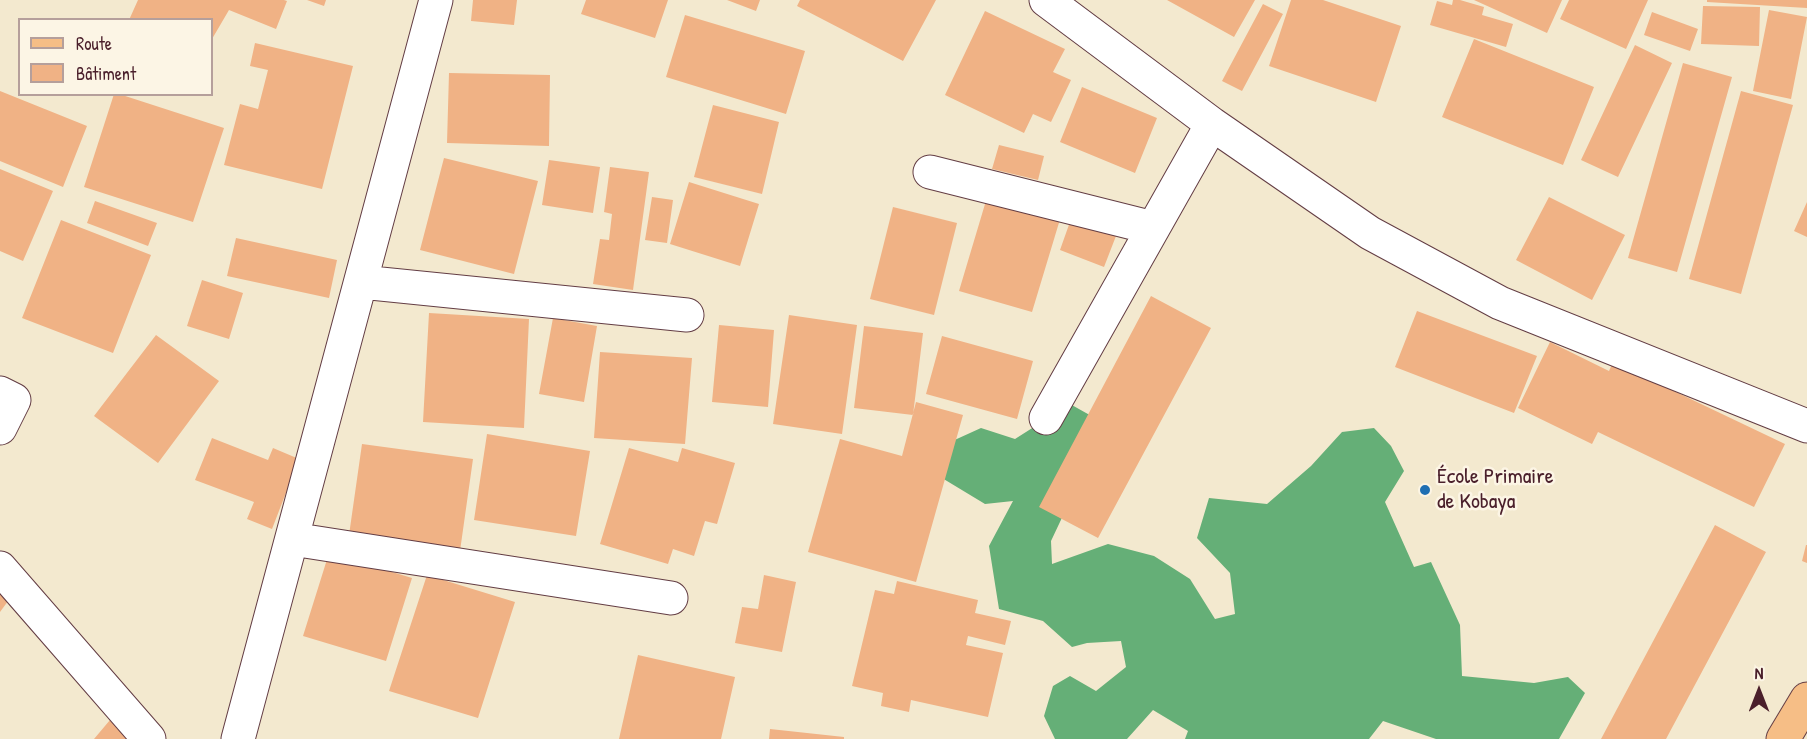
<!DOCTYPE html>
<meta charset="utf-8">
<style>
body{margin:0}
#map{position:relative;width:1807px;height:739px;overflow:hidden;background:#f3e9cf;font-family:"Patrick Hand",sans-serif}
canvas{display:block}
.legend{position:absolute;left:18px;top:18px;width:195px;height:78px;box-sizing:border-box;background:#fcf5e5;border:2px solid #b59f9b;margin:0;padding:8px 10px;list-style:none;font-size:18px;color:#4a1f2b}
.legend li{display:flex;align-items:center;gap:12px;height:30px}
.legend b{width:30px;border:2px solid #b59f9b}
.north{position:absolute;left:1729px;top:661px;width:60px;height:60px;-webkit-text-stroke:4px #fcf5e5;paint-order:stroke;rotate:0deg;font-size:16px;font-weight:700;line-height:24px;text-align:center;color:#4a1f2b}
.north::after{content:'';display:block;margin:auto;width:21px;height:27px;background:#4a1f2b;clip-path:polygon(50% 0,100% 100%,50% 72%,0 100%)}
</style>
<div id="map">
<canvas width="1807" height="739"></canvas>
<ul class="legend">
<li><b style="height:8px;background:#f6be86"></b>Route</li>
<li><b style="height:16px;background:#f0b285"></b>Bâtiment</li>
</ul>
<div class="north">N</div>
</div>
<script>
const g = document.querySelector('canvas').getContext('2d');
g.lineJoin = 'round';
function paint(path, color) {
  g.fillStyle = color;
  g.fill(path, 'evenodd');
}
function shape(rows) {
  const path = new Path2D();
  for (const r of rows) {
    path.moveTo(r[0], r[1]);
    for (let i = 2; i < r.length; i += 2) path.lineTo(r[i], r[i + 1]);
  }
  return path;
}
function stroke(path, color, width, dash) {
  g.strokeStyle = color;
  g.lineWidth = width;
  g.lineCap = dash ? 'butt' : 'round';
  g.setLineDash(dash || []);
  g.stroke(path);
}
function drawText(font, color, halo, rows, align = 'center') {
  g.font = font + ' "Patrick Hand",sans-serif';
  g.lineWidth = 5;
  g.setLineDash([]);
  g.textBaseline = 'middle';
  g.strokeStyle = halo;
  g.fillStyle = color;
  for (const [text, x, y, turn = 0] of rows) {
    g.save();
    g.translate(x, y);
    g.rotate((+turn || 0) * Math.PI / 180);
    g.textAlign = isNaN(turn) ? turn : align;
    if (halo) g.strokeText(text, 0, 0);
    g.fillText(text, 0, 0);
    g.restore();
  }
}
paint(shape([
 [1070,404,1120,432,1084,471,1051,541,1052,564,1108,544,1154,556,1190,579,1215,619,1235,614,1230,573,1197,538,1209,498,1267,504,1311,466,1342,432,1374,428,1391,446,1404,471,1385,502,1414,567,1431,562,1460,625,1462,676,1534,683,1568,677,1585,693,1559,739,1436,739,1383,721,1369,739,1185,739,1188,731,1153,710,1127,739,1055,739,1044,716,1053,686,1070,676,1096,691,1126,667,1121,641,1087,643,1072,647,1043,621,999,609,989,546,1013,501,985,504,942,478,937,448,981,428,1015,439]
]), '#65af77');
paint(shape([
 [138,0,284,0,287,1,276,29,229,10,212,39,212,20,129,20],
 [307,0,326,0,324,6],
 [473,0,517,0,514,25,471,21],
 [586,0,668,0,655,38,581,14],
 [727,0,760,0,756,11],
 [800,0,936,0,903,61,797,6],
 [1167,0,1255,0,1234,37],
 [1291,0,1323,0,1401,26,1376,102,1269,66],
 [1453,0,1460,0,1484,7,1482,15,1513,24,1506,47,1430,25,1437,1,1452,5],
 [1474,0,1562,0,1547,33],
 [1569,0,1648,0,1626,49,1560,19],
 [1707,0,1807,0,1807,8,1707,2],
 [1263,4,1283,14,1242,91,1222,81],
 [1703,6,1760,7,1759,46,1701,44],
 [1769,10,1807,17,1791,99,1753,91],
 [985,11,1065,49,1053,72,1071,80,1051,122,1033,114,1024,133,945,95],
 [1652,12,1698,29,1690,51,1644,35],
 [685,15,805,51,786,114,666,77],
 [1474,39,1594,87,1563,165,1442,117],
 [255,43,353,66,322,189,224,165,240,104,258,109,268,70,250,66],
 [1635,45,1672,63,1618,177,1581,160],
 [1683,63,1732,77,1677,272,1628,258],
 [449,73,550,75,549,146,447,143],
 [1082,87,1157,118,1135,173,1060,142],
 [0,91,87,126,63,187,0,161],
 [1741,91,1793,105,1741,294,1689,279],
 [114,94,119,94,224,128,193,222,84,187],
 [713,105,779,122,762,194,694,177],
 [999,145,1044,156,1038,180,992,169],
 [444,158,538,181,514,274,420,250],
 [549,160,600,167,593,213,542,205],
 [610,167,649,172,633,290,593,284,600,239,609,240,612,214,604,212],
 [0,169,53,191,23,261,0,251],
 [689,182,759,204,740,266,670,244],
 [988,194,1061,216,1032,312,959,291],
 [652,197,673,200,667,243,645,240],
 [1549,197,1625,235,1592,300,1516,260],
 [95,201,157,223,148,246,87,223],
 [1807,202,1807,237,1794,231],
 [893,207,957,223,934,315,870,299],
 [1071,219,1116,236,1104,267,1060,250],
 [61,220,151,255,113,353,22,318],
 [236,238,337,260,329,298,227,276],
 [202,280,243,293,229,339,187,326],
 [1151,296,1211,328,1098,538,1039,507],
 [1417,311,1537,356,1514,413,1395,367],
 [429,313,529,319,524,428,423,422],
 [789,315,857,325,842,434,773,424],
 [553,318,597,326,584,402,539,394],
 [719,325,774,330,768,407,712,402],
 [864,326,923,333,913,415,854,408],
 [156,335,219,381,158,463,94,416],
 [942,336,1033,361,1017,419,926,394],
 [1550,342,1609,371,1613,362,1785,444,1754,507,1598,432,1592,444,1518,408],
 [600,352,692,358,685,444,594,438],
 [916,402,963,415,916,582,808,552,840,439,902,456],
 [487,434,590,451,576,536,474,520],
 [212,438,268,460,273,448,299,459,272,529,247,519,254,502,195,480],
 [362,444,473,459,460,551,349,535],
 [629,448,678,462,682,448,735,463,717,524,705,521,694,556,673,549,668,564,600,544],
 [1715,525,1766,552,1666,739,1601,739],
 [1806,545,1807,545,1807,563,1802,561],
 [329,553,412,578,386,661,303,636],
 [427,575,515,602,478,718,389,691],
 [764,575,796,582,782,652,735,643,742,607,758,609],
 [897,581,978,600,975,613,1011,621,1005,645,968,636,966,645,1003,653,988,717,911,700,909,712,881,706,883,693,852,686,875,590,894,594],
 [0,589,11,597,0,612],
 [638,655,735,677,721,739,619,739],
 [110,720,133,739,94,739],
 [770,729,844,737,844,739,769,739]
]), '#f0b285');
const minor = shape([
 [1046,0,1212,124,1370,233,1500,303,1807,426],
 [930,172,1153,228],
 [361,282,687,315],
 [0,393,14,400,0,428],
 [1046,418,1212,124],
 [292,539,671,598],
 [0,568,149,739],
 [238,739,436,0]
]);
const major = shape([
 [1783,739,1807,699]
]);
stroke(minor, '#633d44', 35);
stroke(major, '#633d44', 35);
stroke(minor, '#fff', 33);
stroke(major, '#f6be86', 33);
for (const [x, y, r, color] of [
 [1425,490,6,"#1f6fb2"]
]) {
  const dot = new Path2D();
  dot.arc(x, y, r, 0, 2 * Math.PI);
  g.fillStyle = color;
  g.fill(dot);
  stroke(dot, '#fcf5e5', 2);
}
drawText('22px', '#4a1f2b', '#fcf5e5', [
 ["École Primaire",1437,477],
 ["de Kobaya",1437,502]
], 'left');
</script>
